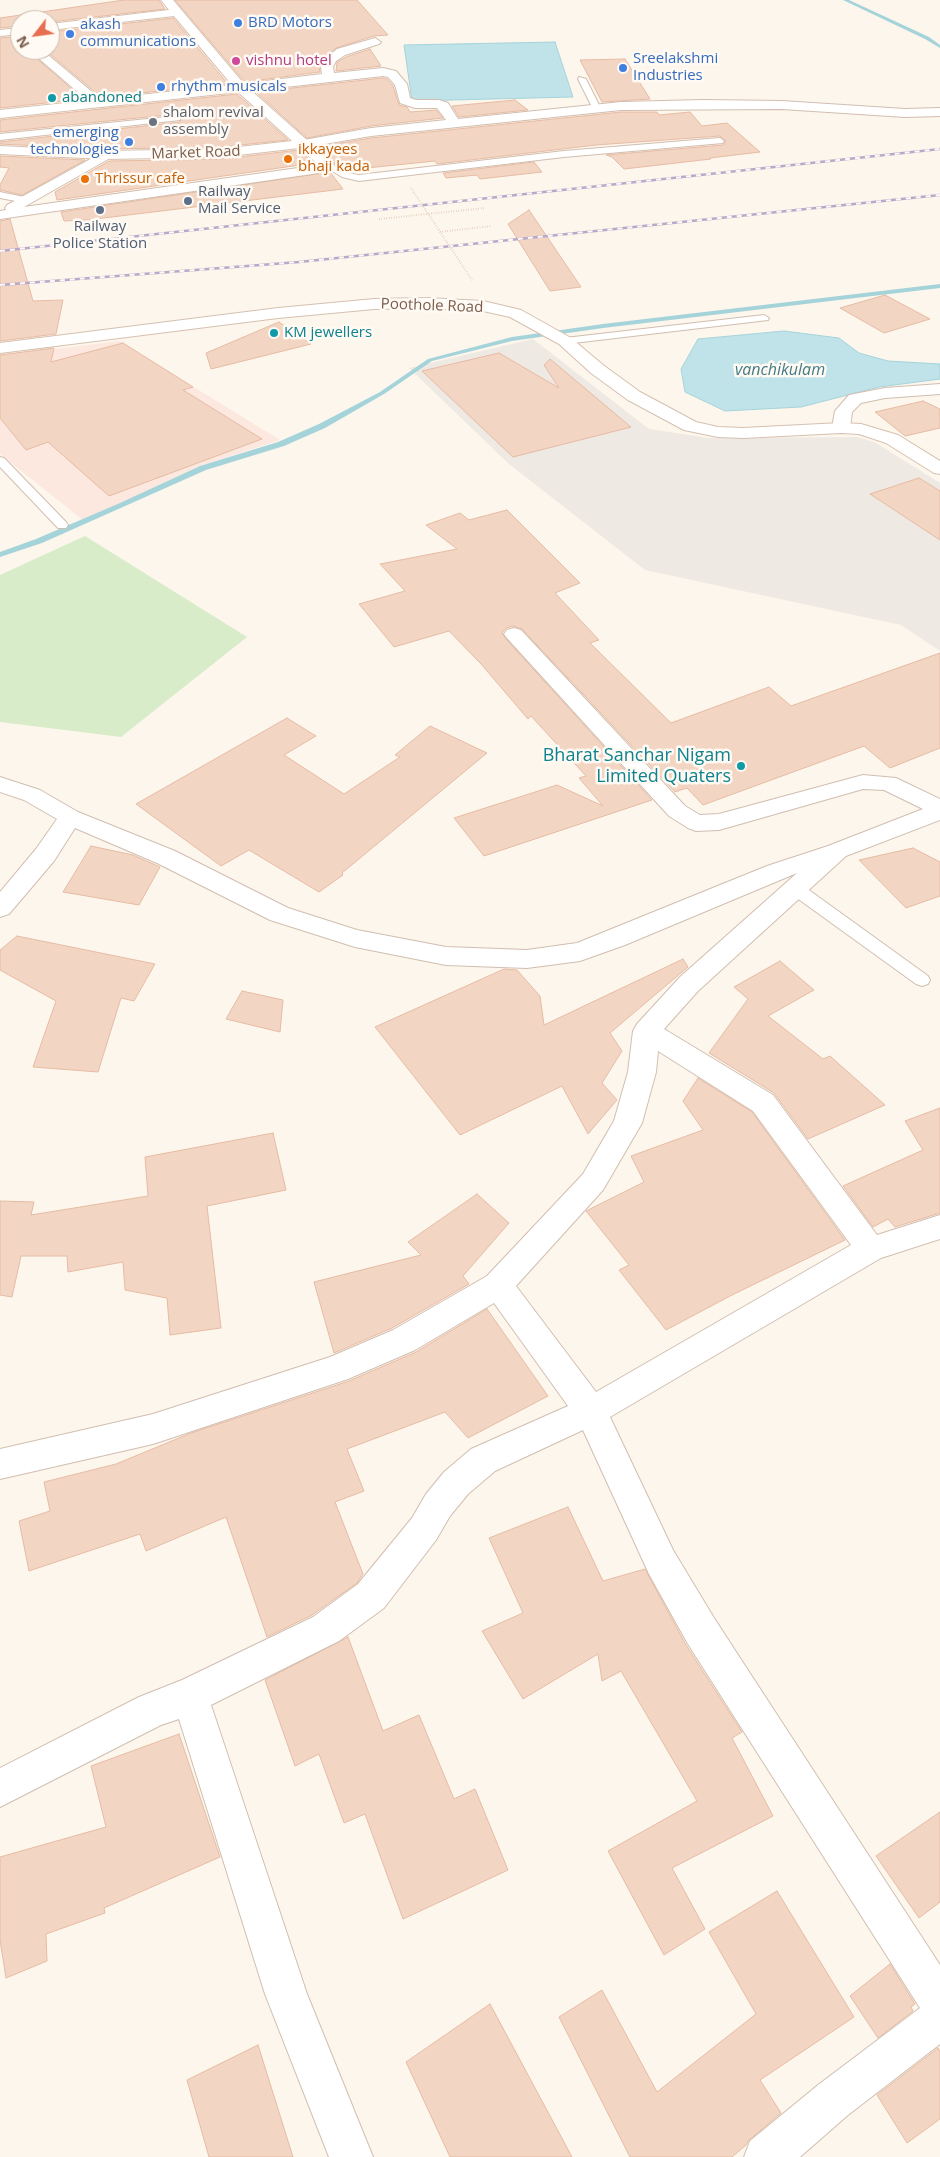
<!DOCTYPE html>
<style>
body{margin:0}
#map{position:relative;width:940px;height:2157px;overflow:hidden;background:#fdf6ec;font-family:"Open Sans",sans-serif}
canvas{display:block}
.north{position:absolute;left:10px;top:10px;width:50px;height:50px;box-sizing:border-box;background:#fffaf3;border:1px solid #cabbb1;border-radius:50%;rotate:240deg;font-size:14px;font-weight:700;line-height:20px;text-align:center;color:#7a5c4d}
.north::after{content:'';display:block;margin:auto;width:18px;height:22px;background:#e76f51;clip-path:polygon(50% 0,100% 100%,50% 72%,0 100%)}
</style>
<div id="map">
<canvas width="940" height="2157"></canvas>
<div class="north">N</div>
</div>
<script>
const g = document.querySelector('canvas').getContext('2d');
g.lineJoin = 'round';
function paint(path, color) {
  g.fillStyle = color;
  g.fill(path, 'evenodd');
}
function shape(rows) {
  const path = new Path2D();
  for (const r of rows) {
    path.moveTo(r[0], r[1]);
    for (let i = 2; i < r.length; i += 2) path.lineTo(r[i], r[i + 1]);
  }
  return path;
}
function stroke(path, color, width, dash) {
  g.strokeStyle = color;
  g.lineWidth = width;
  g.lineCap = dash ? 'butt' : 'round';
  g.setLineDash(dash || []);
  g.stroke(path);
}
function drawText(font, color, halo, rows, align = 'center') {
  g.font = font + ' "Open Sans",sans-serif';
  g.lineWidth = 5;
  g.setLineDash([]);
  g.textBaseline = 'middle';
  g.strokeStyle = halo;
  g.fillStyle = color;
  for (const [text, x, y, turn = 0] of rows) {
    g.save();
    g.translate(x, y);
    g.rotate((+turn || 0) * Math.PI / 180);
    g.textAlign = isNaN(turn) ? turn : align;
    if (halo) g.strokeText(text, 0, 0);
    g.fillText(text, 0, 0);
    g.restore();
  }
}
paint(shape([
 [119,341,280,440,197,467,84,521,0,454,0,356]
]), '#fde8e0');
paint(shape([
 [533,339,649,429,709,438,858,437,876,443,940,483,940,651,901,625,645,570,509,464,409,368]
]), '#efe9e4');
paint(shape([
 [85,536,247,637,121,737,0,722,0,575]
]), '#d8ecc9');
const water = shape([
 [555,42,573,97,412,101,404,45,555,42],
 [784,331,839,338,859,353,888,361,940,364,940,379,879,387,801,407,725,411,685,392,681,369,698,339,784,331]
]);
paint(water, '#bfe3e8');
stroke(water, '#a5d3da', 1);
paint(shape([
 [843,0,849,0,929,37,940,45,940,48,925,39,843,0],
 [940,284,940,288,603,328,512,341,432,361,384,394,325,428,284,446,206,470,42,543,0,557,0,552,36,539,120,503,200,466,278,442,319,424,380,392,428,359,512,337,603,324,940,284]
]), '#a5d3da');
const building = shape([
 [124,0,159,0,165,9,50,22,50,20,20,20,20,26,0,28,0,18,124,0],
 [175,0,357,0,388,35,374,36,336,48,323,58,319,66,320,72,245,82,175,0],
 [173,18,228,84,101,97,45,50,50,50,50,32,173,18],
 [11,37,20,43,20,50,27,50,83,99,0,108,0,38,11,37],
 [370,49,381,66,336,71,337,62,346,57,370,49],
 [625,59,650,99,602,102,580,60,625,59],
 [383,78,387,79,393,86,399,105,407,107,410,112,436,110,443,118,371,126,307,138,256,92,383,78],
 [237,94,288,140,221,147,105,149,0,144,0,142,180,122,182,116,177,114,0,132,0,120,237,94],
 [515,100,528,110,459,117,452,106,515,100],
 [621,112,657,112,659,115,690,112,702,126,727,123,760,152,710,158,711,159,624,169,612,157,606,155,723,145,726,141,720,136,596,145,437,164,435,161,347,170,336,165,317,147,371,138,621,112],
 [299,150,314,163,57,200,55,192,109,161,221,159,299,150],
 [0,156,85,160,22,195,0,190,0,185,9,168,0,167,0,156],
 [534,162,542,172,480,179,477,175,446,178,443,173,534,162],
 [330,172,343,189,87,220,64,221,61,212,330,172],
 [529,210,581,287,550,291,508,224,529,210],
 [10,219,33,301,63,300,56,334,0,341,0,221,10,219],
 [885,295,930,319,884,333,840,308,885,295],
 [279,322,311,344,211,369,206,353,279,322],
 [123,343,193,387,183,390,262,439,109,496,48,442,26,450,0,418,0,355,54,348,51,362,123,343],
 [499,353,559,388,544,365,550,359,631,427,513,457,422,371,499,353],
 [923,401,940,409,940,428,905,436,875,412,923,401],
 [919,478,940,491,940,540,870,494,919,478],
 [507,510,580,583,555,593,599,640,590,643,671,723,769,687,791,706,940,653,940,748,890,768,864,746,703,805,687,788,675,792,522,629,513,626,506,628,502,633,506,639,652,800,484,856,454,818,557,785,603,806,579,778,586,776,531,716,528,719,481,664,449,631,394,647,359,604,405,591,380,564,457,549,426,525,460,513,469,520,507,510],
 [287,718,316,736,284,755,344,794,400,757,395,755,430,726,487,753,342,873,343,875,319,892,249,850,221,866,136,804,287,718],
 [91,846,133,855,160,867,139,905,63,892,91,846],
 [913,848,940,862,940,896,906,908,859,860,913,848],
 [17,936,155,964,134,1001,121,998,98,1072,33,1067,56,1001,0,970,0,950,17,936],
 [683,959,688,967,610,1033,622,1051,602,1083,617,1100,588,1134,562,1086,460,1135,375,1027,504,969,517,970,540,996,544,1025,683,959],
 [780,961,814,990,768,1016,823,1059,830,1056,885,1105,808,1139,774,1093,709,1053,748,999,734,987,780,961],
 [242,991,283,1000,280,1032,226,1019,242,991],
 [698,1078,752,1112,845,1240,732,1295,666,1330,619,1270,629,1265,586,1211,644,1182,631,1156,703,1130,683,1101,698,1078],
 [940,1108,940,1213,895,1227,888,1219,873,1227,843,1186,923,1150,905,1121,940,1108],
 [273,1133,286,1190,207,1206,221,1328,170,1335,167,1298,125,1290,123,1262,68,1272,67,1256,21,1256,12,1297,0,1295,0,1201,34,1202,31,1215,148,1196,145,1157,273,1133],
 [477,1194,509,1223,463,1276,469,1284,392,1328,334,1353,314,1282,421,1255,408,1242,477,1194],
 [487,1309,548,1396,468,1438,445,1412,347,1449,364,1491,335,1502,363,1574,357,1583,312,1615,267,1637,226,1517,146,1551,140,1534,29,1571,19,1521,50,1511,44,1482,116,1464,191,1433,349,1381,416,1352,487,1309],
 [568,1507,603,1581,645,1569,686,1645,742,1732,732,1738,773,1816,672,1868,705,1929,664,1955,608,1851,697,1801,621,1671,602,1681,598,1654,523,1699,482,1631,523,1613,489,1538,568,1507],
 [348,1637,383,1731,419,1715,454,1799,475,1789,508,1870,403,1919,365,1814,344,1823,319,1754,295,1766,265,1680,348,1637],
 [179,1734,220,1857,104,1908,105,1913,46,1934,47,1961,6,1978,0,1940,0,1857,106,1827,91,1766,179,1734],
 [940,1812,940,1902,919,1918,876,1856,940,1812],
 [777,1891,854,2017,760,2080,781,2113,749,2140,746,2145,732,2157,630,2157,559,2017,602,1990,657,2092,756,2014,709,1932,777,1891],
 [890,1964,915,2004,911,2007,913,2011,878,2038,850,1996,890,1964],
 [490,2004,572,2157,450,2157,406,2062,490,2004],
 [258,2045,293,2157,209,2157,187,2080,258,2045],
 [938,2048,940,2052,940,2119,907,2143,877,2095,938,2048]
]);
paint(building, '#f3d5c3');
stroke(building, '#e6bba3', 1);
const lane = shape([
 [579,77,586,79,600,107,599,109,592,107,578,79,579,77],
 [177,116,180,116,180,120,0,140,0,134,177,116],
 [720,138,724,141,723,143,564,157,359,181,342,177,324,166,331,164,348,173,359,175,564,151,720,138],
 [0,192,29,198,31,200,26,203,0,198,0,192],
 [764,315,769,318,768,320,565,344,560,341,565,338,764,315],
 [0,457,4,458,66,522,68,525,66,528,58,528,0,467,0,457],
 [796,884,802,885,928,976,930,980,928,984,922,986,916,984,790,893,788,889,790,885,796,884]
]);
const street = shape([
 [13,29,20,32,20,41,7,32,13,29],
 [375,38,381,42,379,44,345,55,336,61,333,67,334,73,383,68,396,71,407,84,410,98,416,100,439,100,448,103,458,119,621,102,703,100,782,101,905,109,940,108,940,116,905,117,782,109,621,110,371,136,313,146,335,166,333,169,312,174,0,219,0,211,6,210,5,208,7,205,105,151,110,152,112,155,110,158,24,207,312,166,318,164,298,147,296,144,298,141,371,128,446,120,437,108,415,108,400,103,395,85,388,77,383,76,241,92,235,88,241,84,322,74,321,67,325,59,337,49,375,38],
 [29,50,42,50,103,101,105,104,103,107,95,107,29,50],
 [940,384,940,394,885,398,861,403,852,412,850,428,847,432,841,433,835,432,832,428,835,411,849,395,885,388,940,384],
 [514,628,521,630,685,806,700,815,719,814,863,775,896,778,940,799,940,820,846,856,698,991,664,1029,773,1095,877,1235,940,1215,940,1239,881,1258,610,1417,673,1550,714,1618,940,1965,940,2044,848,2115,800,2157,744,2157,750,2141,818,2085,920,2008,688,1644,649,1574,583,1430,495,1471,468,1494,450,1516,436,1540,384,1608,339,1641,211,1705,307,1994,373,2157,329,2157,265,1994,179,1719,161,1725,0,1807,0,1768,139,1697,182,1680,313,1617,358,1584,412,1518,426,1494,444,1472,471,1449,568,1406,494,1303,415,1350,348,1379,153,1444,0,1479,0,1449,153,1414,330,1357,393,1330,487,1276,583,1174,614,1121,628,1072,633,1031,637,1024,680,977,797,873,625,945,580,961,527,968,446,965,355,947,270,920,157,863,75,828,54,861,9,914,0,917,0,892,36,849,57,819,24,800,0,792,0,777,40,790,78,812,175,851,288,908,357,930,446,947,527,950,577,943,767,866,828,846,923,809,884,790,863,789,719,830,696,831,688,828,669,816,507,638,504,634,507,630,514,628],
 [658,1051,753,1111,851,1245,596,1392,516,1286,603,1190,642,1123,656,1072,658,1051]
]);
const secondary = shape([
 [161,0,173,0,245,85,308,141,310,144,308,147,221,157,105,159,0,154,0,146,105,151,221,149,292,141,238,92,0,118,0,110,232,85,174,16,50,30,50,24,169,10,161,0],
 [20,28,20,34,0,36,0,30,20,28],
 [427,298,483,301,521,310,571,338,603,365,640,392,696,422,718,427,743,428,841,423,861,424,898,435,940,461,940,474,934,473,886,443,859,434,841,433,743,438,718,437,684,430,628,400,591,373,559,344,510,317,483,311,427,308,374,309,278,318,0,353,0,343,278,308,374,299,427,298]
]);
stroke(lane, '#d1beb0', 2);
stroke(street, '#d1beb0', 2);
stroke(secondary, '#d6c0b0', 2);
stroke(shape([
 [379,219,485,208],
 [440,232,491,226]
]), '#d9b8a5', 2, [0.5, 2]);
paint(lane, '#fff');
paint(street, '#fff');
paint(secondary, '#fff');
const rail = shape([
 [0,251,940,149],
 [0,285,299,262,940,195]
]);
stroke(rail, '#b9a8c9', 2.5);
stroke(rail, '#fffaf3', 2, [5]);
stroke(shape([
 [411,188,472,280]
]), '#d9b8a5', 2, [0.5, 2]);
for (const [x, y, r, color] of [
 [238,23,5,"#3f7fe0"],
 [70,34,5,"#3f7fe0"],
 [236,61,5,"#d1479c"],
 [623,68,5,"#3f7fe0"],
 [161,87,5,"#3f7fe0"],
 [52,98,5,"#0f9aa8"],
 [153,122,5,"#6b7280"],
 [129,142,5,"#3f7fe0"],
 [288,159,5,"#e8710a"],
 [85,179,5,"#e8710a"],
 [188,201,5,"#5c6f8a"],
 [100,210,5,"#5c6f8a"],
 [274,333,5,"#0f9aa8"],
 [741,766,5,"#0f9aa8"]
]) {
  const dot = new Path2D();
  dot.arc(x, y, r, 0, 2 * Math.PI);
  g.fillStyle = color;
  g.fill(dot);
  stroke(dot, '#fffaf3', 2);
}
drawText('15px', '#366cbe', '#fffaf3', [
 ["BRD Motors",248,23],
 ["akash",80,25],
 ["communications",80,42],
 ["Sreelakshmi",633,59],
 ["Industries",633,76],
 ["rhythm musicals",171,87],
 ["emerging",119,133,"right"],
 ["technologies",119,150,"right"]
], 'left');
drawText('15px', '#b23c85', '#fffaf3', [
 ["vishnu hotel",246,61]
], 'left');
drawText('15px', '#0d838f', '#fffaf3', [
 ["abandoned",62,98],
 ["KM jewellers",284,333]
], 'left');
drawText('15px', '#5b616d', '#fffaf3', [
 ["shalom revival",163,113],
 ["assembly",163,130]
], 'left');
drawText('15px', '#c56008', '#fffaf3', [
 ["ikkayees",298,150],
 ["bhaji kada",298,167],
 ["Thrissur cafe",95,179]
], 'left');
drawText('15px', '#7a5c4d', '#fffaf3', [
 ["Market Road",196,153,-2],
 ["Poothole Road",432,306,2]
]);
drawText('15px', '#4e5e75', '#fffaf3', [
 ["Railway",198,192],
 ["Mail Service",198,209],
 ["Railway",100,227,"center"],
 ["Police Station",100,244,"center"]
], 'left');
drawText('italic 16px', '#437c86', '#fffaf3', [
 ["vanchikulam",780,370]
]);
drawText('18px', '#0d838f', '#fffaf3', [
 ["Bharat Sanchar Nigam",731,756],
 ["Limited Quaters",731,777]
], 'right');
</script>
